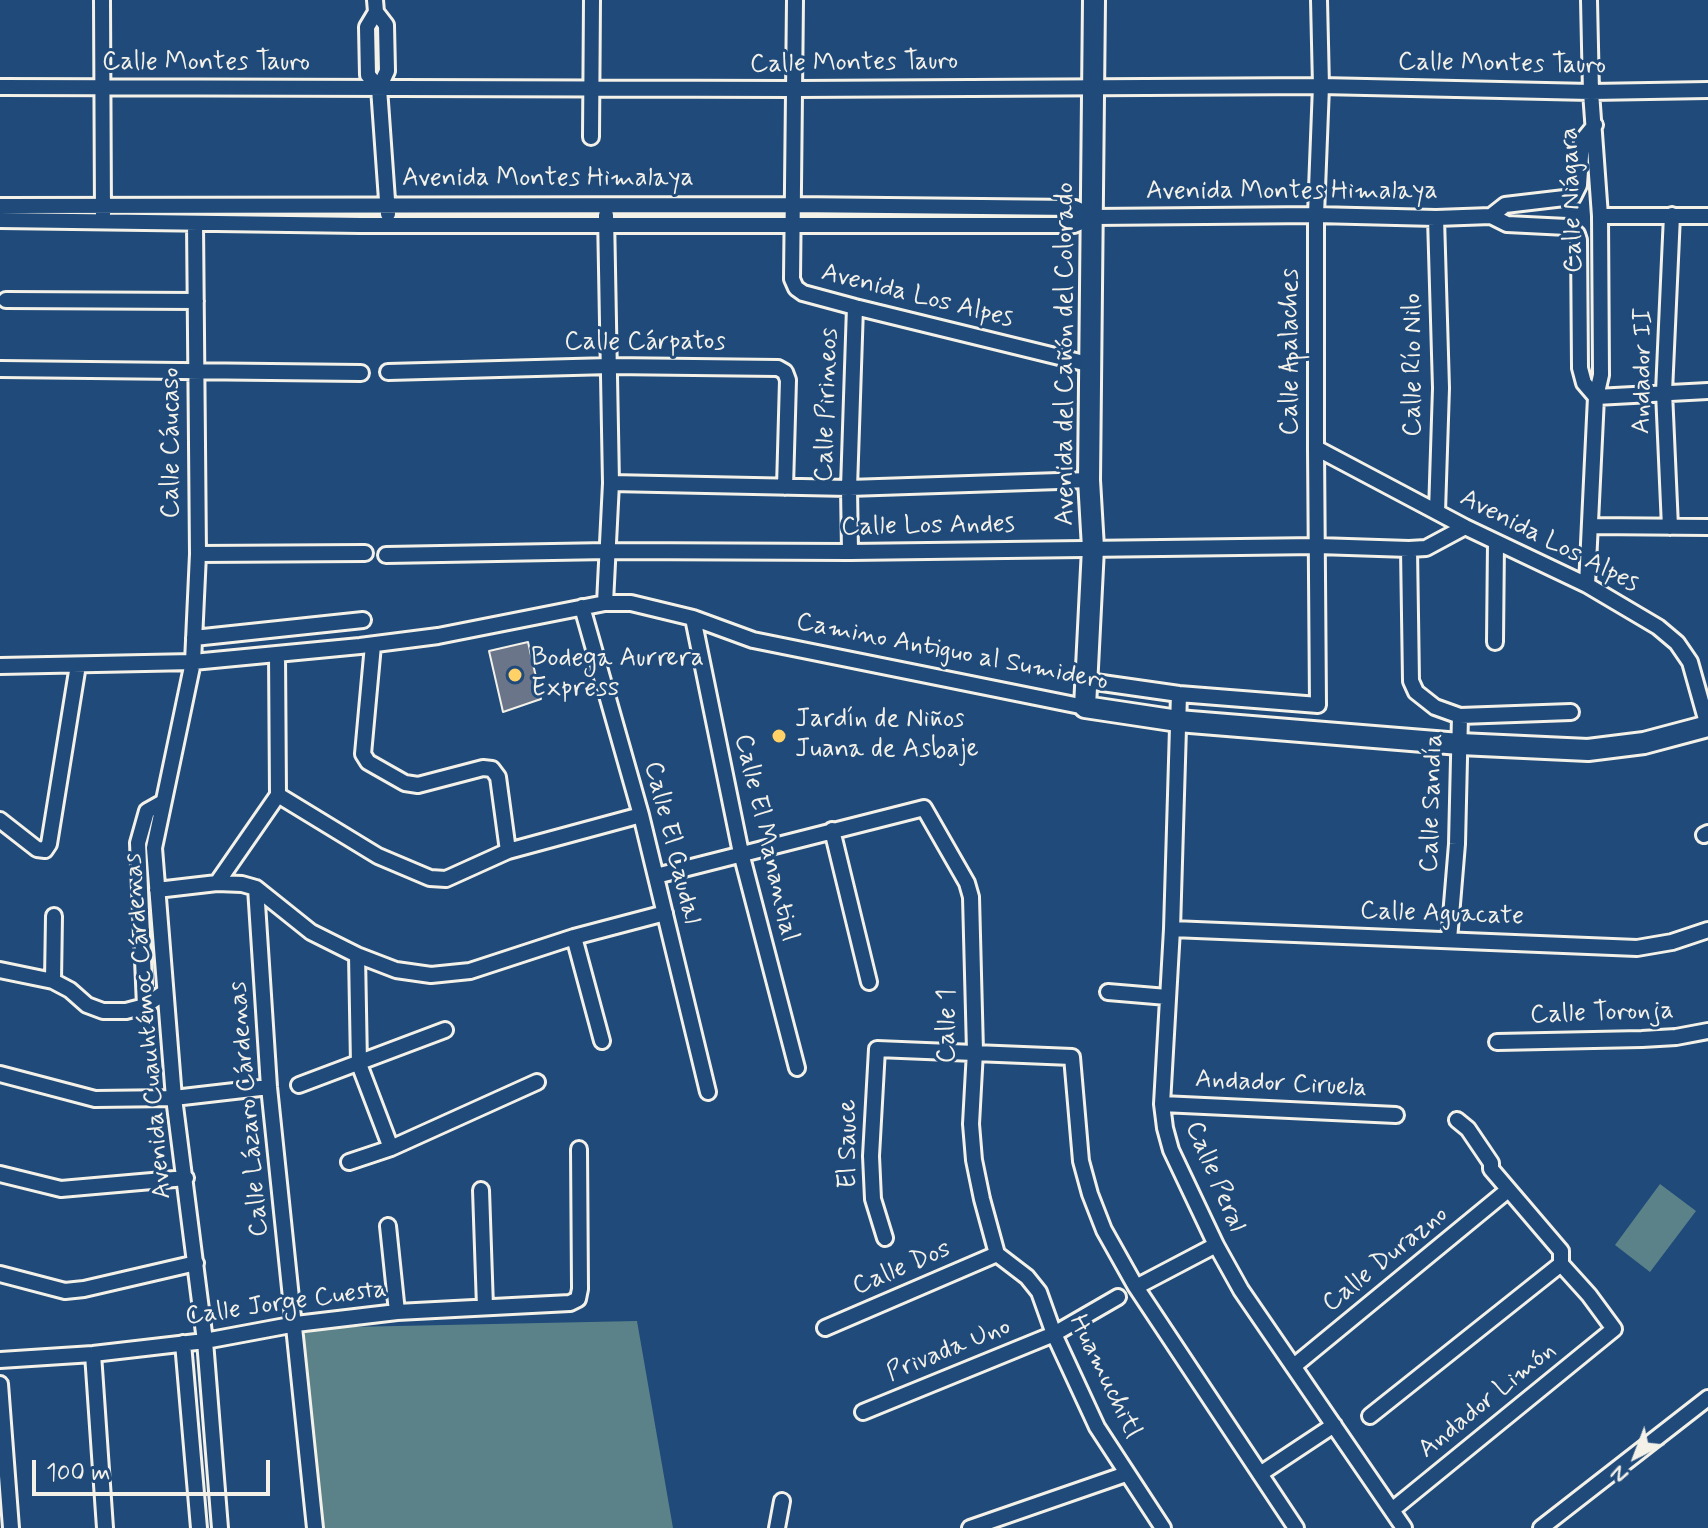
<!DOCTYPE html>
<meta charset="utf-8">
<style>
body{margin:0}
#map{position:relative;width:1708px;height:1528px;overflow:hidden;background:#1f4a7a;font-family:Mynerve,sans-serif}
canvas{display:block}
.north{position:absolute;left:1596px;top:1416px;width:80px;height:80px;-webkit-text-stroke:6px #1f4a7a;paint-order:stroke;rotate:222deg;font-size:22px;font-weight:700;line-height:32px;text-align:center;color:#f4f1e8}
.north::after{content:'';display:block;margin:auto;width:28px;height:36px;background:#f4f1e8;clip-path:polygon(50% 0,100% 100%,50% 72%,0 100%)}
.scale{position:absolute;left:32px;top:1460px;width:238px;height:36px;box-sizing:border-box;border:4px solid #f4f1e8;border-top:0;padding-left:10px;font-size:24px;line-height:28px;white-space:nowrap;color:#f4f1e8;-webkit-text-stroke:6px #1f4a7a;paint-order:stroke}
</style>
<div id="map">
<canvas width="1708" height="1528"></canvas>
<div class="north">N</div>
<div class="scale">100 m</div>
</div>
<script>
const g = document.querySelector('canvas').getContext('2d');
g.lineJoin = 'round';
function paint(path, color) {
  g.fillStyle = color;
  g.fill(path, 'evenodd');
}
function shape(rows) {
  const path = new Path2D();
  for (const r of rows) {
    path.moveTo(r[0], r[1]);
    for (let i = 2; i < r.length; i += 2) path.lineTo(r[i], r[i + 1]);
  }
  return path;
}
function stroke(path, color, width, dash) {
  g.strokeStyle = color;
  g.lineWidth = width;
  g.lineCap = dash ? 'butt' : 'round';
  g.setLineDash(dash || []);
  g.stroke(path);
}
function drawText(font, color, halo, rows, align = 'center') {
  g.font = font + ' Mynerve,sans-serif';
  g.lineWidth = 6;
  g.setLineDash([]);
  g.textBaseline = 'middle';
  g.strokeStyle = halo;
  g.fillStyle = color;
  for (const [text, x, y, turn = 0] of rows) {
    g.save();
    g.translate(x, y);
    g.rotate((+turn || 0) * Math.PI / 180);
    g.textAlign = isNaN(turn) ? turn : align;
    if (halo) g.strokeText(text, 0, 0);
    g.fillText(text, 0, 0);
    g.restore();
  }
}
paint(shape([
 [1660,1184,1696,1211,1650,1272,1615,1245],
 [637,1321,673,1528,322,1528,301,1328]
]), '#5b8288');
const building = shape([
 [528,642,541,699,503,712,489,651,528,642]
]);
paint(building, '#6b758a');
stroke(building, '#f4f1e8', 2);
const street = shape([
 [102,0,103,214],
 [375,0,376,12,386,25,387,71,379,88,388,214],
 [795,0,792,279,796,288,803,293,855,307,1092,365],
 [376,12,367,27,368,75,379,88],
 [0,87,796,89,1321,86,1591,92,1708,90],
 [591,137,592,0],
 [0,206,794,205,1075,208,1093,217],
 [1491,216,1505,205,1573,197,1579,185,1582,141,1595,125],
 [1600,216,1708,216],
 [1436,218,1441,388,1437,512],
 [0,220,361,225,1074,225,1093,217,1316,215,1436,218,1491,216,1507,224,1567,227,1577,234,1579,240,1580,368,1584,383,1596,397,1708,391],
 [195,223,198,554,193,662,154,848,174,1098,205,1341,220,1528],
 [6,300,196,301],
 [0,369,361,373],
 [388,372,610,366,778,368,785,372,788,380,785,487],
 [1316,448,1465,527,1587,585,1658,627,1677,643,1690,662,1708,726],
 [611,483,849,488,1089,480],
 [1590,526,1708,527],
 [1670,527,1664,392,1672,215],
 [1409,549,1411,681,1416,692,1435,707,1460,716,1571,712],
 [850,552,849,488,855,307],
 [198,554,365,553],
 [386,555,608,551,850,552,1318,546,1409,549,1426,548,1465,527],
 [1587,585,1596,397,1601,375,1600,216,1591,92,1589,0],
 [605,603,611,483,606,215],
 [582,607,641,815,708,1092],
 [693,618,741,853,797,1068],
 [194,638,363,620],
 [1495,642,1496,542],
 [373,645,363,754,368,762,405,783,418,785,483,768,492,769,498,777,508,851],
 [0,666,193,662,360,646,438,636,605,603,631,603,693,618,753,640,1085,707],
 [1088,681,1179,694,1318,705,1316,448,1316,215,1321,86,1319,0],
 [1179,694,1172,929,1162,1104,1165,1128,1171,1150,1216,1245,1241,1290,1404,1528],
 [278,795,378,856,430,878,446,879,508,851,641,815],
 [0,820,37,849,45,850,49,844,78,665],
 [832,830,869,982],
 [1704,835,1708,833],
 [656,876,924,808,967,883,971,897,975,1051,971,1124,974,1160,982,1199,997,1254],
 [217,883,278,795,277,654],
 [256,888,269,1087,315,1528],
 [157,890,217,883,242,884,256,888,311,932,357,955,396,970,431,975,470,971,574,937,665,913],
 [1172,929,1637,948,1672,942,1708,930],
 [574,937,602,1041],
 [1449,940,1457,844,1460,716],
 [357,955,359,1064,391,1148],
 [0,970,53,981,70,990,87,1005,103,1011,126,1011,145,1006,165,992],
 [53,981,54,916],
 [1108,992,1167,997],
 [145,1006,138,843,147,811,163,802],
 [1497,1042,1642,1039,1676,1037,1708,1031],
 [0,1074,95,1099,174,1098,269,1087],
 [299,1085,445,1030],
 [1162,1104,1396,1115],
 [349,1162,391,1148,537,1082],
 [0,1174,61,1189,186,1178],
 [481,1190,485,1307],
 [388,1226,397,1312],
 [885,1238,873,1199,871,1156,877,1049,1072,1057,1081,1161,1090,1194,1104,1230,1136,1287,1296,1528],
 [997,1254,1027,1277,1039,1292,1054,1334,1097,1427,1163,1528],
 [0,1274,65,1291,84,1289,196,1263],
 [1136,1287,1216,1245],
 [825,1328,997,1254],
 [183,1343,199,1528],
 [93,1354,105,1528],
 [0,1360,93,1354,205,1341,296,1324,397,1312,570,1303,578,1299,580,1289,579,1149],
 [1294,1366,1508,1190],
 [0,1384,11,1528],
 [863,1412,1054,1334,1118,1297],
 [1370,1416,1561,1264],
 [1260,1474,1334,1425],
 [1392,1510,1614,1329,1589,1295,1561,1264,1561,1251,1491,1169,1491,1163,1468,1129,1457,1120],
 [777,1528,782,1501],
 [970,1528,1126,1474],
 [1541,1528,1708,1398]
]);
const secondary = shape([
 [1094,0,1089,480,1093,548,1085,707,1178,721,1460,744,1588,750,1644,743,1708,726]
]);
stroke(street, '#f4f1e8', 20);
stroke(secondary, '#f4f1e8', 26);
stroke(street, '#1f4a7a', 14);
stroke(secondary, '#1f4a7a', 20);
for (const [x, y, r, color] of [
 [515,675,8,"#ffd166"],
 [779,736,8,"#ffd166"]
]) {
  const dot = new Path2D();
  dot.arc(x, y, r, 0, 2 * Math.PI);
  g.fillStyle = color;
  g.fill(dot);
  stroke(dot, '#1f4a7a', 3);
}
drawText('26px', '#f4f1e8', '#1f4a7a', [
 ["Calle Montes Tauro",206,64],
 ["Calle Montes Tauro",854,64,-1],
 ["Calle Montes Tauro",1502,65,1],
 ["Avenida Montes Himalaya",548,180],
 ["Avenida Montes Himalaya",1292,193],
 ["Calle Niágara",1573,200,-92],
 ["Avenida Los Alpes",917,297,14],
 ["Calle Cárpatos",645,344],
 ["Calle Apalaches",1292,352,-90],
 ["Avenida del Cañón del Colorado",1067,354,-90],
 ["Calle Río Nilo",1415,365,-90],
 ["Andador II",1644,371,-89],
 ["Calle Pirineos",828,405,-88],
 ["Calle Cáucaso",173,443,-90],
 ["Calle Los Andes",928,527,-1],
 ["Avenida Los Alpes",1549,542,27],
 ["Camino Antiguo al Sumidero",952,653,11],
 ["Calle Sandía",1433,803,-88],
 ["Calle El Manantial",765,838,77],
 ["Calle El Caudal",671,843,76],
 ["Calle Aguacate",1442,915,2],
 ["Calle Toronja",1602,1014,-2],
 ["Avenida Cuauhtémoc Cárdenas",149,1026,-95],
 ["Calle 1",949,1026,-90],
 ["Andador Ciruela",1281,1085,3],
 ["Calle Lázaro Cárdenas",250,1109,-95],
 ["El Sauce",850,1144,-90],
 ["Calle Peral",1214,1177,67],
 ["Calle Durazno",1386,1260,-39],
 ["Calle Dos",902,1269,-23],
 ["Calle Jorge Cuesta",286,1304,-8],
 ["Privada Uno",949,1351,-22],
 ["Huamuchitl",1104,1377,64],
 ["Andador Limón",1488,1401,-39]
]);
drawText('26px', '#f4f1e8', '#1f4a7a', [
 ["Bodega Aurrera",531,660],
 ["Express",531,690],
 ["Jardín de Niños",795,721],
 ["Juana de Asbaje",795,751]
], 'left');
</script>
